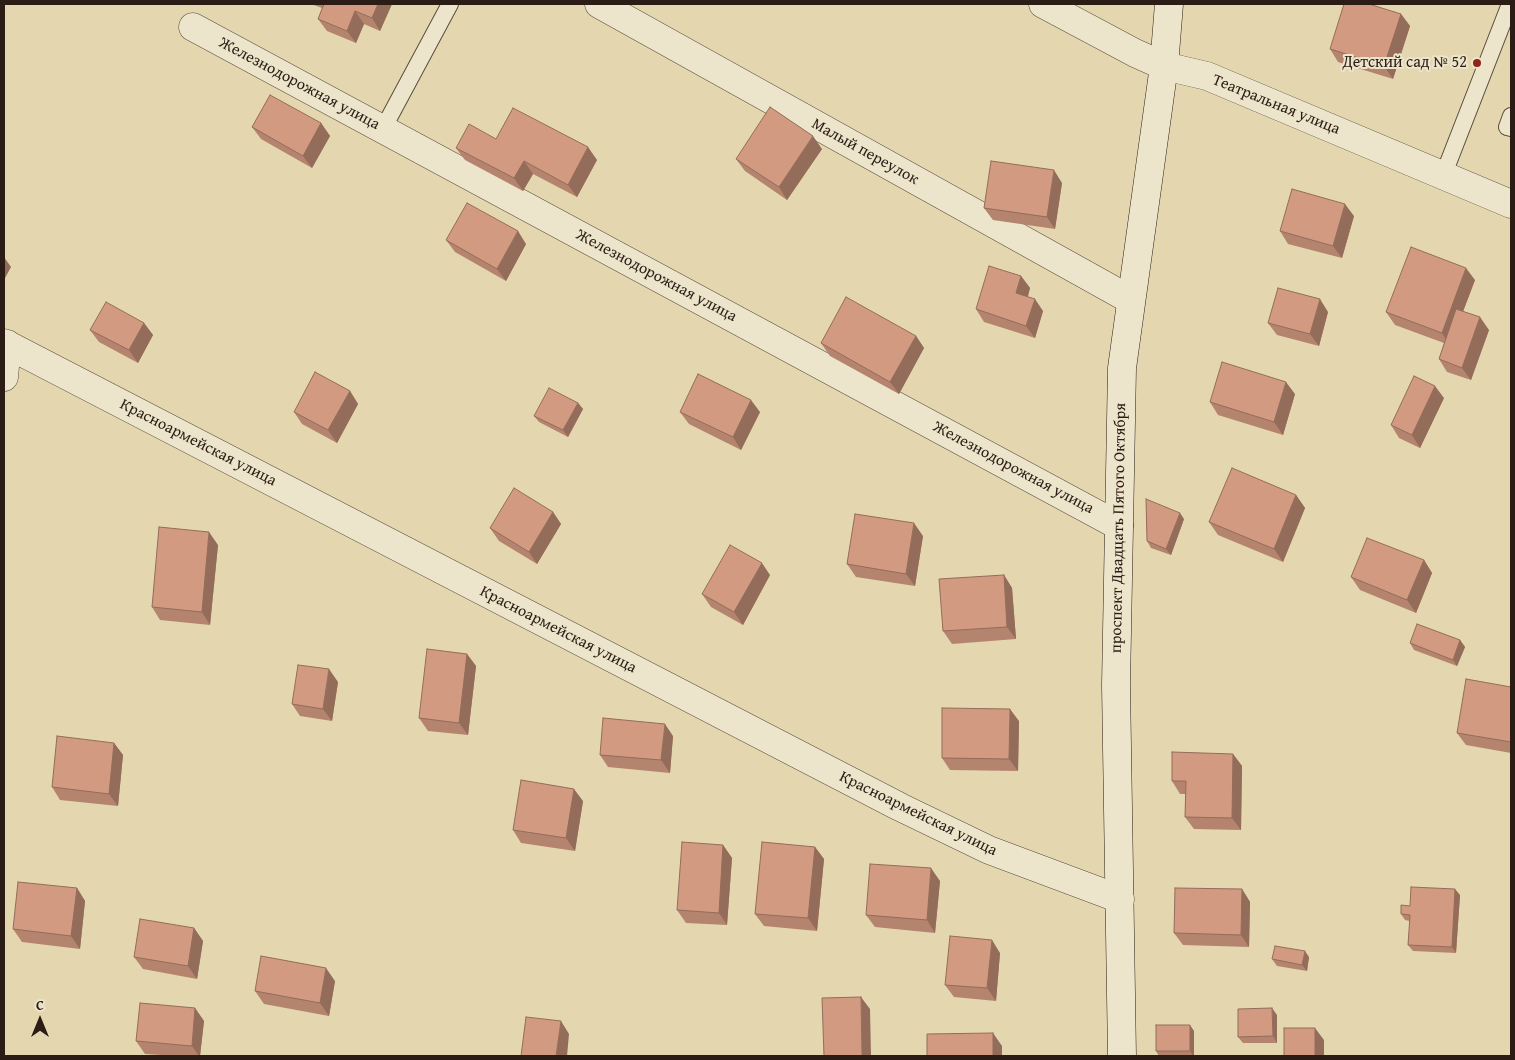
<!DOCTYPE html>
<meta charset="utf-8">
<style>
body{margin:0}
#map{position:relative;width:1515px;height:1060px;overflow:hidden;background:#e4d7af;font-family:"Gentium Book Plus",serif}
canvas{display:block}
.frame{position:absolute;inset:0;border:5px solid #2b1d15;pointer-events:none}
.north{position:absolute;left:15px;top:995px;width:50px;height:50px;-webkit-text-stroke:4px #ede5cb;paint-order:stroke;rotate:0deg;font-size:14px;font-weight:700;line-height:20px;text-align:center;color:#2b1d15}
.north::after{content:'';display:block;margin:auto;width:18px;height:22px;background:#2b1d15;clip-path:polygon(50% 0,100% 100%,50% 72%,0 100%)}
</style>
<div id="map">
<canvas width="1515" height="1060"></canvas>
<div class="frame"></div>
<div class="north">С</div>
</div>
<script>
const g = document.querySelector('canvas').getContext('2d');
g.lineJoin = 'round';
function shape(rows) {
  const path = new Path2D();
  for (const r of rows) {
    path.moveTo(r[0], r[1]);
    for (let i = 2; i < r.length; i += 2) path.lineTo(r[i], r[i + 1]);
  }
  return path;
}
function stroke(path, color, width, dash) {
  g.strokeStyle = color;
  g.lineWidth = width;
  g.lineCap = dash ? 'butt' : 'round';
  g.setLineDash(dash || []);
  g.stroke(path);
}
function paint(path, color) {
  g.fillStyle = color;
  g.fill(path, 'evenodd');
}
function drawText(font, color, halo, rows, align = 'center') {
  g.font = font + ' "Gentium Book Plus",serif';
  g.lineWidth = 4;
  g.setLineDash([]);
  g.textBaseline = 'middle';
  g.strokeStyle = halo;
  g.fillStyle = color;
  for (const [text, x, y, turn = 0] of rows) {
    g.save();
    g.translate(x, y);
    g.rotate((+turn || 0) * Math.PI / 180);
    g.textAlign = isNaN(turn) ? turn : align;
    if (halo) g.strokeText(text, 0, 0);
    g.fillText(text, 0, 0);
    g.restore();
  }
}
const lane = shape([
 [1511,116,1507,127,1511,128],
 [383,129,450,4],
 [1443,176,1510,4]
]);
const street = shape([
 [599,4,1131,300],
 [1043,4,1135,53,1164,66,1207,76,1511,204],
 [193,27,1119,526],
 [4,343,900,807,989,850,1120,899],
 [4,377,7,344]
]);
const secondary = shape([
 [1122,1056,1116,685,1122,368,1164,66,1169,4]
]);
stroke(lane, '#594c3c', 18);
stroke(street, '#594c3c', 29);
stroke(secondary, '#2b1d15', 29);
stroke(lane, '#ede5cb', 16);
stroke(street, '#ede5cb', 28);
stroke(secondary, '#ede5cb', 28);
paint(shape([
 [311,4,392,4,380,31,364,24,356,43,327,31,318,19,322,8],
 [1401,14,1410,26,1393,79,1338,62,1330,49],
 [321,123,330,136,312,168,261,139,252,127],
 [496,139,597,160,577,197,533,174,523,191,465,160,456,148],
 [822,149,787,200,745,171,736,159],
 [1062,183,1055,229,993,220,984,208],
 [1354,216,1342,258,1288,244,1280,231],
 [446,240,526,244,506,281,455,252],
 [1021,276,1030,288,1028,297,1043,311,1035,338,984,322,976,309],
 [1475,280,1463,311,1489,330,1471,380,1447,372,1439,359,1444,343,1395,325,1386,312],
 [1328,312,1319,346,1277,335,1268,323],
 [144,323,153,335,138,363,99,342,90,330],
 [916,336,924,348,899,394,830,356,821,343],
 [350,391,358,404,337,443,302,424,294,412],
 [1295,394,1283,435,1218,415,1210,402],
 [1444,398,1420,448,1399,438,1391,425],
 [578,403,583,409,568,437,539,422,534,416],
 [680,412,760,412,741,450,689,424],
 [1296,495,1305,508,1283,562,1218,535,1209,522],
 [553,512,561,524,537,564,499,541,490,528],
 [1184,519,1171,555,1151,548,1147,541],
 [923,536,915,586,856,577,847,564],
 [218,545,210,625,160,620,152,607],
 [1424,560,1432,573,1416,613,1360,590,1351,577],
 [770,575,743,625,711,607,702,594],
 [1004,575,1012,588,1016,639,952,644,943,631],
 [1460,640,1465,647,1457,666,1414,650,1410,643],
 [467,654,476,666,468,735,428,731,419,718],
 [338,682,332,721,300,716,292,704],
 [1511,687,1511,753,1466,745,1457,733],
 [1019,721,1018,771,950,770,942,758],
 [673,736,670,773,608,767,600,755],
 [114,743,123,755,118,806,60,800,52,787],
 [1233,754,1242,766,1241,830,1194,829,1185,817,1185,794,1180,794,1172,781],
 [583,801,575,851,521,843,513,830],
 [723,845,732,858,727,925,686,923,677,910],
 [815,847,824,859,817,931,764,926,755,914],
 [940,881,935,933,875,927,866,915],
 [77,888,85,901,80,949,22,942,13,929],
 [1242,889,1250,902,1249,947,1183,945,1174,933],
 [1460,895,1456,953,1413,951,1408,945,1410,921,1405,920,1401,914,1410,906],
 [194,928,203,941,197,979,143,969,134,957],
 [1000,953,996,1001,954,997,945,985],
 [1309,957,1307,971,1277,966,1272,959],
 [335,981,329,1016,264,1004,255,991],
 [195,1008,204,1021,200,1056,176,1056,145,1054,136,1041],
 [1277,1015,1277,1043,1243,1043,1238,1037],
 [1194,1031,1194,1056,1159,1056,1156,1051]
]), '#b5846f');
paint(shape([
 [378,4,392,4,380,31,372,18],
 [355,11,364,24,356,43,347,31],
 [1401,14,1410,26,1393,79,1384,66],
 [321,123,330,136,312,168,303,156],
 [813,136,822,149,787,200,779,187],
 [588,147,597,160,577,197,568,185],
 [524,161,533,174,523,191,514,178],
 [1054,170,1062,183,1055,229,1047,217],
 [1345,204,1354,216,1342,258,1333,246],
 [518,231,526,244,506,281,497,269],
 [4,257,11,267,4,280],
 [1466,268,1475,280,1450,346,1442,333],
 [1021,276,1030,288,1025,306,1016,293],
 [1035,299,1043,311,1035,338,1026,326],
 [1320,299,1328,312,1319,346,1310,334],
 [1480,317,1489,330,1471,380,1462,368],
 [144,323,153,335,138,363,129,350],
 [916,336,924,348,899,394,890,382],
 [1286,382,1295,394,1283,435,1274,422],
 [1435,386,1444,398,1420,448,1412,435],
 [350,391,358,404,337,443,328,430],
 [751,400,760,412,741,450,733,437],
 [578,403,583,409,568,437,563,430],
 [1296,495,1305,508,1283,562,1274,549],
 [553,512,561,524,537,564,529,552],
 [1180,513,1184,519,1171,555,1166,549],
 [914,523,923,536,915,586,906,574],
 [209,532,218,545,210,625,202,612],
 [1424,560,1432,573,1416,613,1407,600],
 [762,563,770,575,743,625,734,612],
 [1004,575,1012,588,1016,639,1007,627],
 [1460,640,1465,647,1457,666,1453,660],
 [467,654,476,666,468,735,459,723],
 [329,669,338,682,332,721,323,709],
 [1010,709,1019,721,1018,771,1009,759],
 [665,724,673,736,670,773,661,760],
 [114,743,123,755,118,806,109,794],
 [1233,754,1242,766,1241,830,1232,818],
 [574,789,583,801,575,851,566,838],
 [723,845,732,858,727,925,719,913],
 [815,847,824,859,817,931,808,918],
 [931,868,940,881,935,933,927,920],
 [77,888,85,901,80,949,71,936],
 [1242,889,1250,902,1249,947,1241,935],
 [1455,889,1460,895,1456,953,1452,947],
 [194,928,203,941,197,979,188,966],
 [992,940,1000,953,996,1001,987,988],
 [1305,951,1309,957,1307,971,1302,965],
 [326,968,335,981,329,1016,320,1003],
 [861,997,870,1009,871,1056,862,1056],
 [195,1008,204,1021,200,1056,199,1056,192,1046],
 [1272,1008,1277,1015,1277,1043,1273,1036],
 [561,1021,569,1034,567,1056,556,1056],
 [1190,1025,1194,1031,1194,1056,1193,1056,1190,1051],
 [1315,1028,1324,1040,1324,1056,1315,1056],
 [993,1033,1002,1046,1002,1056,993,1056]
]), '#936c5a');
const building = shape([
 [324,4,378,4,372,18,355,11,347,31,318,19,324,4],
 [1344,4,1369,4,1401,14,1384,66,1330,49,1344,4],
 [270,95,321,123,303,156,252,127,270,95],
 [770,107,813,136,779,187,736,159,770,107],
 [513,108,588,147,568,185,524,161,514,178,456,148,469,124,496,139,513,108],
 [991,161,1054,170,1047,217,984,208,991,161],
 [1292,189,1345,204,1333,246,1280,231,1292,189],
 [467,203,518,231,497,269,446,240,467,203],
 [1411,247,1466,268,1442,333,1386,312,1411,247],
 [989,266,1021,276,1016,293,1035,299,1026,326,976,309,989,266],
 [1278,288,1320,299,1310,334,1268,323,1278,288],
 [846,297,916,336,890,382,821,343,846,297],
 [106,302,144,323,129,350,90,330,106,302],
 [1456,309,1480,317,1462,368,1439,359,1456,309],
 [1222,362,1286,382,1274,422,1210,402,1222,362],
 [315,372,350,391,328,430,294,412,315,372],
 [698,374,751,400,733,437,680,412,698,374],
 [1414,376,1435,386,1412,435,1391,425,1414,376],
 [549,388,578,403,563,430,534,416,549,388],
 [1232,468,1296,495,1274,549,1209,522,1232,468],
 [514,488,553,512,529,552,490,528,514,488],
 [1146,499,1180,513,1166,549,1147,541,1146,499],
 [855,514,914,523,906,574,847,564,855,514],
 [159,527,209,532,202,612,152,607,159,527],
 [1367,538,1424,560,1407,600,1351,577,1367,538],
 [730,545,762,563,734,612,702,594,730,545],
 [1004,575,1007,627,943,631,939,579,1004,575],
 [1417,624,1460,640,1453,660,1410,643,1417,624],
 [427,649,467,654,459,723,419,718,427,649],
 [298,665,329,669,323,709,292,704,298,665],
 [1466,679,1511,687,1511,742,1457,733,1466,679],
 [942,708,1010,709,1009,759,942,758,942,708],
 [603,718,665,724,661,760,600,755,603,718],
 [57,736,114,743,109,794,52,787,57,736],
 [1172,752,1233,754,1232,818,1185,817,1186,781,1172,781,1172,752],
 [521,780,574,789,566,838,513,830,521,780],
 [682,842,723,845,719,913,677,910,682,842],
 [762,842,815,847,808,918,755,914,762,842],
 [870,864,931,868,927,920,866,915,870,864],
 [18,882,77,888,71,936,13,929,18,882],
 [1411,887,1455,889,1452,947,1408,945,1410,915,1401,914,1401,905,1410,906,1411,887],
 [1175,888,1242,889,1241,935,1174,933,1175,888],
 [140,919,194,928,188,966,134,957,140,919],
 [950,936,992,940,987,988,945,985,950,936],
 [1275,946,1305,951,1302,965,1272,959,1275,946],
 [261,956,326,968,320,1003,255,991,261,956],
 [861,997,862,1056,824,1056,822,998,861,997],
 [140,1003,195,1008,192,1046,136,1041,140,1003],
 [1272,1008,1273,1036,1238,1037,1238,1009,1272,1008],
 [526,1017,561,1021,556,1056,521,1056,526,1017],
 [1156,1025,1190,1025,1190,1051,1156,1051,1156,1025],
 [1284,1028,1315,1028,1315,1056,1284,1056,1284,1028],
 [993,1033,993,1056,927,1056,927,1034,993,1033]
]);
paint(building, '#d29a81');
stroke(building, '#936c5a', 1);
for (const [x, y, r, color] of [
 [1477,63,5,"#8f2418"]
]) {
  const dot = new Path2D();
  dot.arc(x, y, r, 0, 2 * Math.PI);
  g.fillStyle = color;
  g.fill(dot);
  stroke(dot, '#ede5cb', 2);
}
drawText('16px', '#2b1d15', '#ede5cb', [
 ["Детский сад № 52",1467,63]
], 'right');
drawText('16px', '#2b1d15', '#ede5cb', [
 ["Железнодорожная улица",299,84,28],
 ["Театральная улица",1276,105,22],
 ["Малый переулок",865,152,29],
 ["Железнодорожная улица",656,276,28],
 ["Красноармейская улица",198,443,27],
 ["Железнодорожная улица",1013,468,28],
 ["проспект Двадцать Пятого Октября",1119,528,-89],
 ["Красноармейская улица",558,630,27],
 ["Красноармейская улица",918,814,26]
]);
</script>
